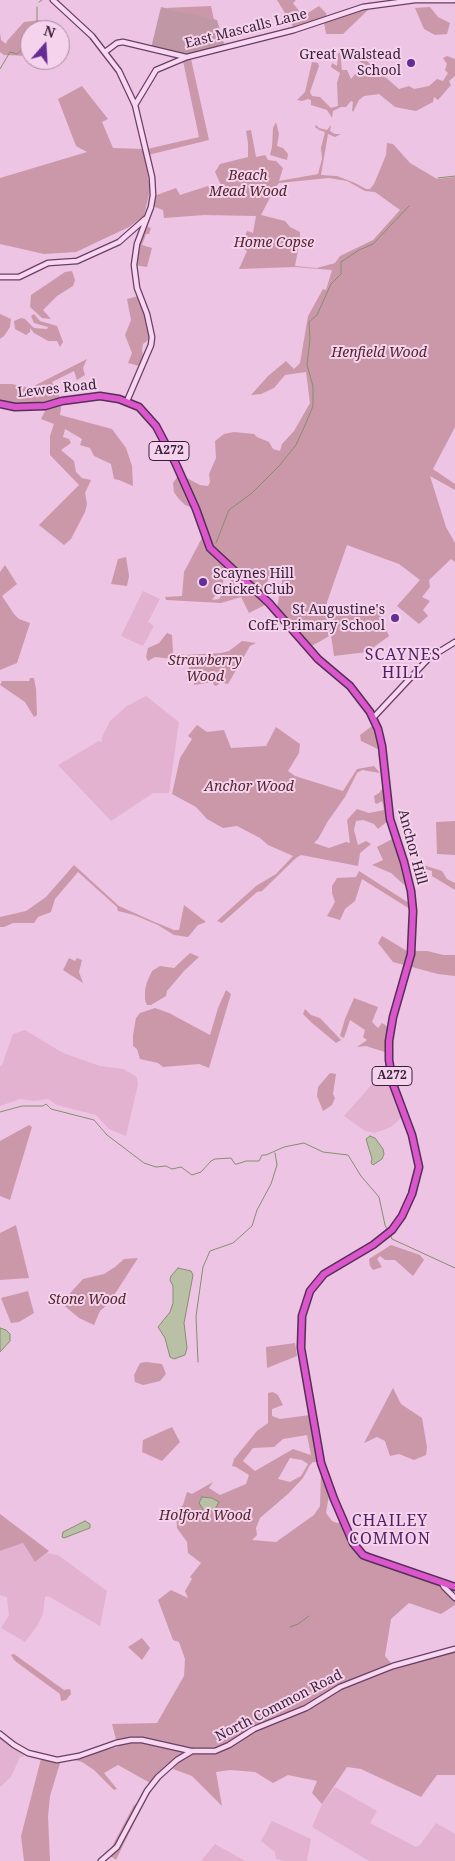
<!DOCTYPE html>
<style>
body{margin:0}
#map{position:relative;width:455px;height:1861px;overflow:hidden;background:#edc4e3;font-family:"Noto Serif",serif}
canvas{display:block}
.north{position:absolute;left:20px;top:20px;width:50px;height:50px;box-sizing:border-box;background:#f5d3ec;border:1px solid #a98ba4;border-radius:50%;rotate:19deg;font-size:14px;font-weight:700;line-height:20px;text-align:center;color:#381e37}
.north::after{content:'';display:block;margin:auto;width:18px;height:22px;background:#652c95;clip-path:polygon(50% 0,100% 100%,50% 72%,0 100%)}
</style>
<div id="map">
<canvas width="455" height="1861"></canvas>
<div class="north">N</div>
</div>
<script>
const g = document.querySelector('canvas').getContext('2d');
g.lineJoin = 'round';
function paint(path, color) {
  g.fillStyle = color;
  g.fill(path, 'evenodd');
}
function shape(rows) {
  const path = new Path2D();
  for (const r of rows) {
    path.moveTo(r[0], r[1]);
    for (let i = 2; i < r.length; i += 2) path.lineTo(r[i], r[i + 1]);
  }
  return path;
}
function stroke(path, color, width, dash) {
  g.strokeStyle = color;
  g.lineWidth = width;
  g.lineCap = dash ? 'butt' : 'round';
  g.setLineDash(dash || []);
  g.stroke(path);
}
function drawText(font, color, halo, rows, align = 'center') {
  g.font = font + ' "Noto Serif",serif';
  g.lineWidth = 4;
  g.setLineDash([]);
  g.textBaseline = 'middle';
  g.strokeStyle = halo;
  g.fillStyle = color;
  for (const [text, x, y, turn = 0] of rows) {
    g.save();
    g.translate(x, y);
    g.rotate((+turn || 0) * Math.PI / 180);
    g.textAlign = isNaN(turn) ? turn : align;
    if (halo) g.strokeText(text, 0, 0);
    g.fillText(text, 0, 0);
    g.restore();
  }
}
paint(shape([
 [143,591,160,599,148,622,154,626,143,646,121,636],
 [146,696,179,722,169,793,153,793,111,821,58,765,99,741,102,742,102,737,110,721,127,706],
 [25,1030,63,1053,100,1066,123,1069,137,1077,138,1084,126,1136,109,1129,96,1115,57,1105,48,1099,34,1101,20,1099,0,1106,0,1066,2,1065,13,1034],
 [388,1078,402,1117,391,1127,375,1133,365,1131,344,1116,374,1082],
 [23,1543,35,1562,47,1553,58,1555,107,1591,100,1626,48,1596,45,1597,43,1614,37,1626,25,1642,1,1628,9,1615,7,1598,9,1598,0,1595,0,1551],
 [0,1736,25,1754,23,1757,20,1757,11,1777,0,1787],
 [335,1787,377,1811,370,1823,416,1847,420,1845,436,1823,455,1834,455,1861,369,1861,312,1827,322,1804],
 [272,1821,311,1839,307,1861,285,1861,276,1859,275,1852,261,1841],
 [215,1844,245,1861,201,1861]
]), '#e3b2d0');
paint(shape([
 [277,0,296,0,293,3,303,16,319,6,326,13,327,19,294,28],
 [211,6,214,20,165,8],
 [430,7,438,17,450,23,447,34,435,35,424,29,415,8],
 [363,8,366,8,368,10,343,34,326,34,324,23],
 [40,20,48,30,30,30,30,56,4,55,0,52,0,33,1,40,6,44,7,41,24,22],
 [340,52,342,70,347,70,351,79,357,72,365,75,367,73,376,74,358,60,361,56,399,89,409,86,414,89,429,86,437,79,443,81,448,73,445,70,447,64,443,58,447,56,455,59,455,76,449,81,451,85,438,100,434,97,433,102,416,111,395,107,379,94,364,96,359,100,353,112,352,110,353,102,351,101,346,107,341,107,333,111,332,118,327,110,311,105,311,100,308,99,302,101,297,100,305,92,312,62,318,63,319,66,310,92,312,96,320,97,331,108,338,106,337,83,340,73,331,67,332,63,337,66,338,54],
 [191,59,209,140,148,155,147,149,199,137,183,61],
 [82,86,108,119,102,122,113,148,144,149,150,190,144,216,129,227,76,252,44,254,0,244,0,178,87,152,76,146,58,99],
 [276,122,279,134,277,146,283,148,288,154,287,160,270,155,272,147,273,128],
 [316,125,319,128,327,130,331,125,330,131,335,134,341,134,335,137,328,134,321,175,337,176,355,183,366,189,370,189,374,184,386,155,387,143,393,144,410,163,437,179,455,177,455,427,433,469,455,484,455,490,430,476,446,527,455,543,455,562,451,559,429,580,430,587,422,597,430,601,423,610,428,616,419,624,397,606,420,580,399,564,347,545,327,602,326,615,330,634,328,615,377,609,389,636,367,652,334,656,331,635,310,647,277,608,283,576,272,572,261,595,269,603,249,613,241,597,221,603,166,600,165,597,182,596,184,572,204,534,196,509,185,505,178,498,174,492,173,483,178,476,181,475,200,485,208,486,210,482,209,474,216,458,215,441,224,434,234,432,254,434,257,437,269,442,273,449,280,451,282,444,294,431,310,403,306,372,285,375,274,388,261,394,251,395,268,376,286,361,294,369,300,363,308,316,323,289,326,290,332,270,294,267,239,269,247,251,241,247,247,231,253,233,256,216,204,215,164,218,163,210,152,206,154,196,176,188,180,195,208,186,211,189,221,185,215,172,220,164,248,157,248,143,246,131,251,130,256,157,265,155,268,160,276,161,283,168,279,181,318,174,322,159,321,148,325,132,319,130,315,127],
 [329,178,347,181,365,191,375,192,400,210,373,240,340,256,335,263,317,268,295,266,300,240,300,232,290,227,285,221,261,215,275,188,279,183],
 [218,567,231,581,219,599,212,600,222,586,224,578,224,575],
 [144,225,151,228,149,234,146,234,142,245,152,248,147,267,134,265],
 [72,271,75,280,73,286,57,296,43,310,51,319,42,318,30,307,31,295,65,272],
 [139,296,152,337,143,344,142,350,143,355,139,366,128,363,132,353,125,335,131,320,127,299],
 [0,314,11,319,10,327,4,336,0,339],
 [34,314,40,321,57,326,63,342,60,347,57,341,48,341,34,333,30,328,30,332,26,335,15,329,14,321,21,318,25,319,34,328,47,329,48,327,34,323,31,316],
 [87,359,83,368,85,375,77,380,74,371,52,382,62,401,60,415,112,429,126,448,132,466,133,486,119,480,114,479,111,464,94,456,90,448,80,445,82,439,65,429,63,437,69,439,71,443,61,450,74,461,76,472,82,478,91,480,85,493,87,504,85,512,71,539,64,545,39,525,79,485,50,455,50,436,54,424,41,419,46,409,45,406,0,404,0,384,12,384,30,388],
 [126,557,129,576,127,586,111,584,118,559],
 [5,565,17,584,2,596,14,614,19,619,30,623,17,663,0,670,0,572],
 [167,633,172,635,173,653,185,655,221,653,229,651,242,641,256,643,250,646,228,684,219,682,218,685,215,686,212,682,194,685,194,679,186,679,191,661,155,657,148,661,146,657,148,648,159,643],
 [30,678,34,678,36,689,37,715,34,717,25,702,0,685,2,681,29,681],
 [197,725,207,732,224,730,231,748,266,746,276,727,300,744,299,753,288,771,295,776,343,791,357,769,374,766,380,773,362,770,357,773,345,797,328,821,318,839,314,843,329,848,346,842,350,843,347,820,357,809,369,813,384,810,382,801,377,804,375,803,374,796,379,793,385,785,390,819,378,829,374,824,363,820,356,821,354,830,358,845,366,841,371,844,360,853,358,866,301,855,296,858,262,891,257,892,222,923,217,921,256,886,276,874,293,856,268,845,260,838,237,826,223,828,207,819,196,807,172,794,180,758,192,739,188,736],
 [372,726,376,729,380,750,361,741,360,735],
 [455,821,455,855,437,854,436,822],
 [393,829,411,891,391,873,372,865,383,860,377,847,392,839,390,832],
 [410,864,420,864,442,871,447,879,455,883,455,890,432,876,432,871],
 [74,865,119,906,150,920,174,930,179,930,184,905,206,922,198,925,188,937,174,935,158,925,134,915,118,911,117,907,78,872,55,899,51,912,38,917,34,923,13,923,4,927,0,927,0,917,26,911,46,897],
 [359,871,412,905,413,911,362,879,355,901,345,909,340,920,327,916,335,902,332,893,332,886,337,878,356,877],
 [382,936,407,951,427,951,444,955,455,955,455,976,438,974,393,962,378,943],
 [190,953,199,957,184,971,167,991,166,996,151,1005,147,1005,145,1000,145,990,147,982,152,971,160,966,174,968],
 [69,958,75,961,77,958,82,960,79,972,83,983,63,970],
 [226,990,231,994,209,1068,199,1064,163,1067,158,1063,140,1059,137,1049,133,1046,133,1035,136,1018,140,1013,155,1008,169,1013,210,1035,218,1008],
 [354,998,378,1007,372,1022,378,1028,382,1023,391,1029,388,1053,366,1046,357,1047,367,1040,363,1037,365,1030,350,1020,344,1038,340,1036,345,1019],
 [305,1009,311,1015,320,1018,341,1040,336,1043,312,1023,303,1014],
 [330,1073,336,1074,333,1094,335,1098,332,1105,323,1111,317,1096,318,1087],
 [29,1125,32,1127,10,1200,0,1196,0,1141],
 [16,1225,29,1278,0,1280,0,1233],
 [391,1245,420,1255,424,1260,413,1276,395,1260,385,1260,380,1256,377,1259,382,1267,373,1270,370,1266,369,1259],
 [138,1258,109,1303,100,1311,94,1325,79,1318,61,1303,83,1279,104,1274,115,1267,124,1259],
 [28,1291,34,1313,19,1322,11,1323,1,1298],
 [295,1343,297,1356,267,1368,266,1347],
 [146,1362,162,1364,166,1374,160,1381,143,1385,135,1382,134,1375,140,1363],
 [393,1388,401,1404,422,1418,427,1447,426,1455,414,1460,399,1454,390,1456,385,1441,377,1437,364,1443],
 [273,1392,278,1395,283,1405,272,1409,272,1416,280,1419,310,1415,319,1462,313,1462,310,1465,303,1478,289,1493,260,1518,256,1528,257,1535,252,1540,276,1542,314,1515,320,1506,321,1473,329,1495,326,1513,332,1521,337,1523,341,1522,347,1540,361,1554,358,1555,391,1569,438,1583,455,1600,455,1605,441,1614,409,1603,391,1619,385,1656,391,1663,400,1666,455,1651,455,1775,437,1775,421,1797,361,1769,347,1767,322,1804,312,1793,317,1781,288,1775,273,1783,255,1772,230,1770,216,1772,222,1806,192,1776,173,1769,186,1752,161,1773,152,1784,118,1765,104,1773,117,1789,114,1790,94,1770,82,1762,74,1760,74,1759,99,1750,105,1750,118,1747,112,1724,157,1723,184,1676,185,1659,179,1642,173,1640,158,1600,171,1590,188,1598,185,1591,192,1579,190,1577,201,1563,188,1553,187,1542,177,1528,176,1511,183,1505,187,1492,192,1494,213,1482,209,1488,220,1495,246,1484,249,1475,236,1467,232,1466,234,1459,257,1431,268,1423,268,1393],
 [307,1435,311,1455,293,1449,255,1471,243,1461,253,1448,274,1447,283,1439],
 [290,1458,302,1460,308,1464,301,1476,290,1482,278,1479],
 [172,1427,180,1442,162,1461,142,1452,143,1440],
 [0,1514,49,1551,35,1562,23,1543,0,1551],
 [142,1638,150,1648,142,1660,128,1647],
 [14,1654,64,1690,70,1689,71,1694,66,1700,61,1701,60,1694,15,1661,11,1655],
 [41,1759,60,1763,50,1796,48,1816,50,1861,24,1861,21,1836],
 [148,1794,116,1860,108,1854,134,1805]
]), '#cb98a9');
paint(shape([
 [161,7,217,20,225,47,187,57,151,48]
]), '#c097a5');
const water = shape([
 [370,1136,375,1138,383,1149,384,1154,382,1159,373,1165,371,1163,372,1159,366,1139,370,1136],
 [178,1268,191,1271,193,1275,184,1323,187,1348,185,1355,174,1359,170,1357,165,1338,158,1327,170,1312,173,1303,173,1286,170,1280,171,1276,178,1268],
 [0,1328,6,1330,10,1334,10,1341,0,1352,0,1328],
 [202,1497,212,1498,219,1502,214,1511,204,1511,199,1503,202,1497],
 [85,1521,90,1524,90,1528,64,1538,62,1537,63,1532,85,1521]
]);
paint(water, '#bac0a6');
stroke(water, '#848f6d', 1);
stroke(shape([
 [39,2,42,0],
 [37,30,37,7],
 [0,69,10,52,17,54,30,43],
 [438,178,455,176],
 [216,543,229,510,252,493,279,466,296,445,306,423,313,406,313,386,307,365,310,339,309,322,317,315,331,284,341,274,341,262,359,250,373,244,409,206],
 [0,1112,22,1106,43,1106,46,1104,51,1109,94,1120,107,1135,144,1163,156,1167,166,1166,172,1169,181,1167,192,1175,201,1172,211,1161,215,1159,231,1158,235,1164,237,1164,246,1161,259,1161,262,1155,266,1155,284,1147,304,1143,323,1152,348,1155,361,1176,379,1197,385,1225,388,1231],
 [390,1234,392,1239,455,1268],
 [198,1362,196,1316,203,1267,210,1251,233,1243,252,1226,257,1210,271,1184,277,1165,275,1153],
 [290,1627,298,1624,309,1616]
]), '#848f6d', 1);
const secondary = shape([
 [53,0,92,36,119,71,135,105,152,177,153,195,151,207,137,244,134,265,137,288,147,314,152,337,151,345,127,401],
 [105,52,117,43,123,42,186,57],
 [135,105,156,70,187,57,294,30,363,7,415,0,454,0],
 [0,277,19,277,48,263,77,261,119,242,145,219],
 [373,718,429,658,455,642],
 [442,1583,444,1587,455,1598],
 [0,1734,14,1745,28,1753,57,1760,79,1756,116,1743,131,1740,142,1740,191,1751,215,1751,229,1745,254,1729,306,1708,340,1687,393,1666,455,1649],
 [101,1861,117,1847,147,1791,158,1777,177,1760,192,1751]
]);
const highway = shape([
 [0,404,15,407,45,406,62,401,100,396,119,399,139,407,156,426,175,462,196,509,210,548,269,603,318,659,350,686,370,712,378,729,382,746,390,819,404,862,411,891,413,911,411,954,393,1017,389,1041,389,1060,393,1084,412,1135,419,1167,412,1194,402,1216,392,1230,373,1245,324,1274,310,1291,302,1316,301,1348,321,1463,334,1499,353,1543,363,1555,368,1557,455,1587]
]);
stroke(secondary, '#693e67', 7);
stroke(highway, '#552f55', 9);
stroke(secondary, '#f8d7f0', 4.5);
stroke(highway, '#db56cc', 6);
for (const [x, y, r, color] of [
 [411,63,5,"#652c95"],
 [203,582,5,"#652c95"],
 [395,618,5,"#652c95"]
]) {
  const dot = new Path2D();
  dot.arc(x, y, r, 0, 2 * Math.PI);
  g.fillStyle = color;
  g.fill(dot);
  stroke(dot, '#f5d3ec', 2);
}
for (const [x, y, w] of [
 [169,451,40],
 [392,1076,40]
]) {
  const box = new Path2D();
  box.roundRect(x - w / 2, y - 9.5, w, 19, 4);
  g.fillStyle = '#f5d3ec';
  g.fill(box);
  stroke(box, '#381e37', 1);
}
drawText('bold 12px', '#381e37', null, [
 ["A272",169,451],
 ["A272",392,1076]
]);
drawText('14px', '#381e37', '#f5d3ec', [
 ["East Mascalls Lane",246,29,-14],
 ["Lewes Road",57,389,-6],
 ["Anchor Hill",412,847,75],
 ["North Common Road",279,1706,-27]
]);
drawText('14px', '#381e37', '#f5d3ec', [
 ["Great Walstead",401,55],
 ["School",401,71],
 ["Scaynes Hill",213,574,"left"],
 ["Cricket Club",213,590,"left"],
 ["St Augustine's",385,610],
 ["CofE Primary School",385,626]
], 'right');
drawText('italic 14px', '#54252f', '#f5d3ec', [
 ["Beach",248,176],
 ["Mead Wood",248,192],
 ["Home Copse",274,243],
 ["Henfield Wood",379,353],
 ["Strawberry",205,661],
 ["Wood",205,677],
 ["Anchor Wood",249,787],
 ["Stone Wood",87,1300],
 ["Holford Wood",205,1516]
]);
g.letterSpacing = '1px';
drawText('16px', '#531f64', '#f5d3ec', [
 ["SCAYNES",403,655],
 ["HILL",403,673],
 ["CHAILEY",390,1521],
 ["COMMON",390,1539]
]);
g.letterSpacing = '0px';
</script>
